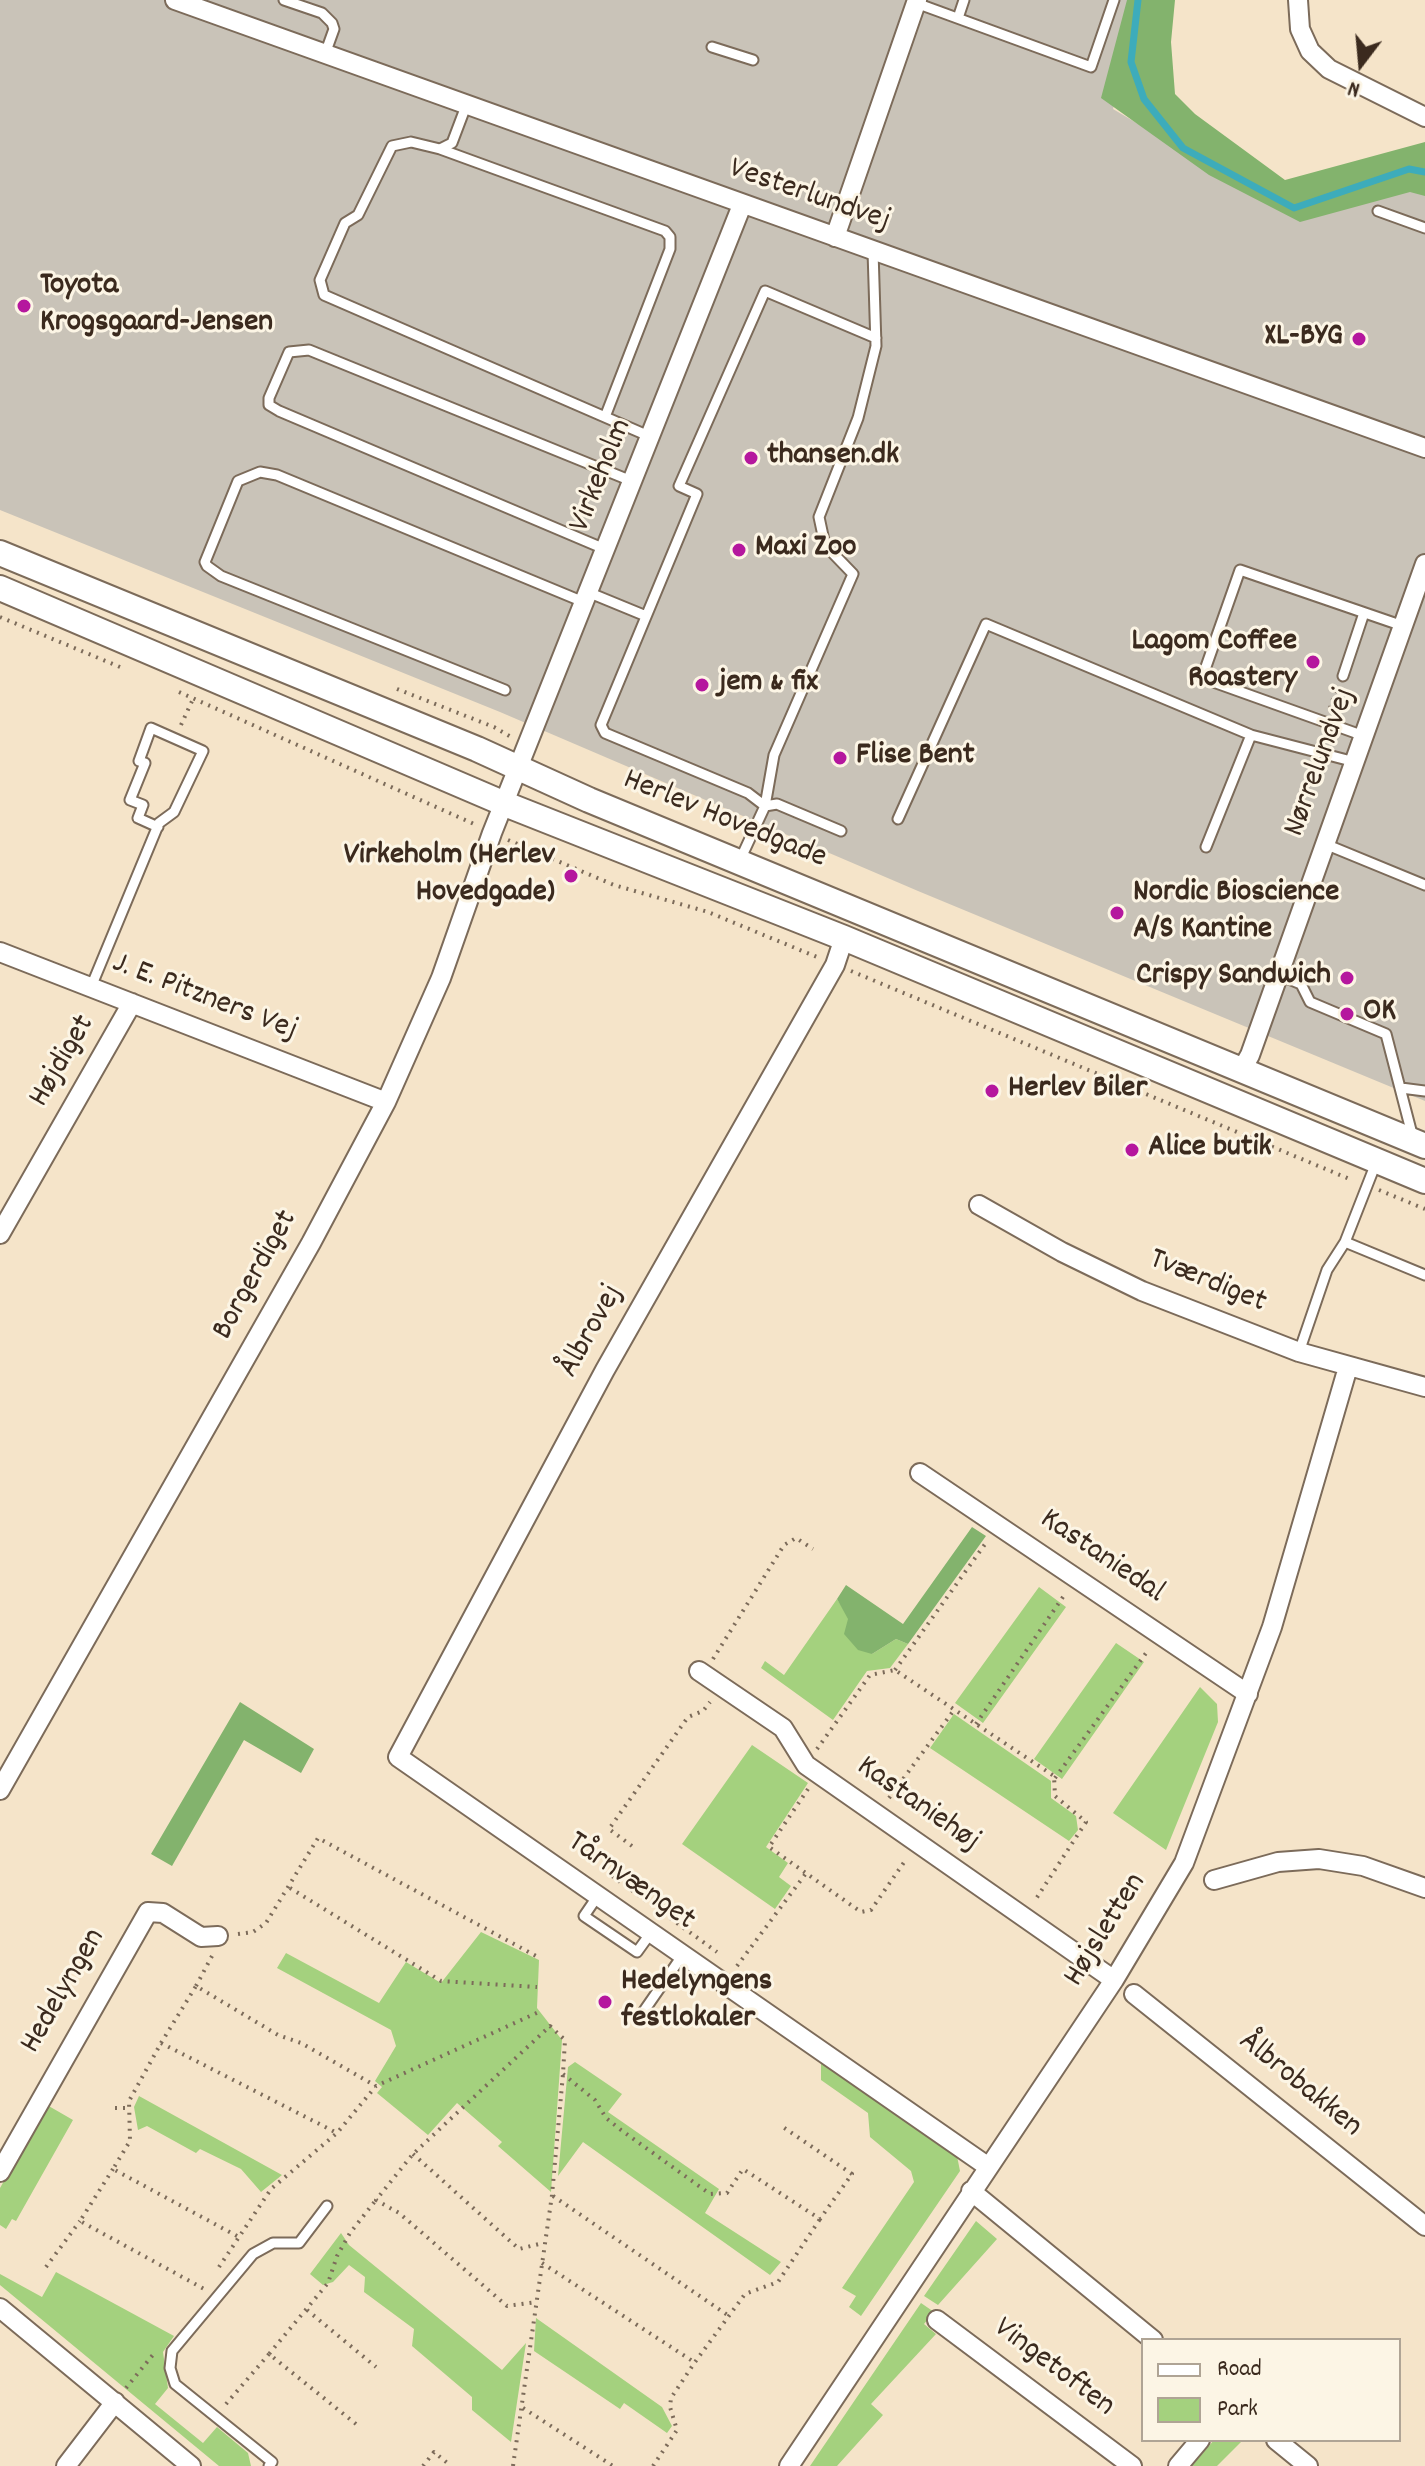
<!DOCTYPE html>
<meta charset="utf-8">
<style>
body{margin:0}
#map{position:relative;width:1425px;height:2466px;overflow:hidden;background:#f5e4c9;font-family:Dekko,sans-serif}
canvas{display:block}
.legend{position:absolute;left:1141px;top:2338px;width:260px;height:104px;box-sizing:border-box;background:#fcf5e5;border:2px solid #afa495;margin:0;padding:10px 14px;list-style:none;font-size:24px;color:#3b2a1e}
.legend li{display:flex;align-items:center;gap:16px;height:40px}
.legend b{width:40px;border:2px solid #afa495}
.north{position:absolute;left:1321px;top:24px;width:80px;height:80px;-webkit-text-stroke:6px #fcf5e5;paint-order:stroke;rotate:196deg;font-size:22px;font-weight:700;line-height:32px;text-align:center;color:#3b2a1e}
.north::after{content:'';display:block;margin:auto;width:28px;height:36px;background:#3b2a1e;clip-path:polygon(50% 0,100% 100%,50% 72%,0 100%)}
</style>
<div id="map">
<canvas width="1425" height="2466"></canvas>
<ul class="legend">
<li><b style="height:10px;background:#fff"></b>Road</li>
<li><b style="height:22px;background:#a4d17e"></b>Park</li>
</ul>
<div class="north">N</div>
</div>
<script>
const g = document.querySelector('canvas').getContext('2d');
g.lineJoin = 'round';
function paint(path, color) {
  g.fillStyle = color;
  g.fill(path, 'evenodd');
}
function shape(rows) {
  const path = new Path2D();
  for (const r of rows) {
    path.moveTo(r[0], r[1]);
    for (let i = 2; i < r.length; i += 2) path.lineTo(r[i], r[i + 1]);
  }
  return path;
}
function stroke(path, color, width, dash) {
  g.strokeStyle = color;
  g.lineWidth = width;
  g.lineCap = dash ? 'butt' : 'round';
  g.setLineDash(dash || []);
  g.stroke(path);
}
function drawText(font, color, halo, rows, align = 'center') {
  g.font = font + ' Dekko,sans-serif';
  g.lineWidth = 6;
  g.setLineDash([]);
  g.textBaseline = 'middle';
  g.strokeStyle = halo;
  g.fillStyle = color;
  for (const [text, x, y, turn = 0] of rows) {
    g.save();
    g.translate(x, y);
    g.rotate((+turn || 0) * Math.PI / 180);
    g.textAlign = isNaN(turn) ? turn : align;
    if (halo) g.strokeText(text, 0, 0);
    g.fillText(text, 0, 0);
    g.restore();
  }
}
paint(shape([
 [0,0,1142,0,1113,109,1295,217,1425,184,1425,1101,918,891,500,712,0,510]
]), '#c9c3b8');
paint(shape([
 [1039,1587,1066,1607,983,1723,955,1703],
 [837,1599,872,1654,896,1639,908,1644,890,1668,867,1671,833,1720,761,1668,765,1661,784,1675],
 [1116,1643,1144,1662,1062,1779,1034,1759],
 [1200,1687,1217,1704,1218,1722,1166,1850,1113,1813],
 [954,1714,1051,1781,1051,1798,1076,1816,1078,1830,1069,1841,930,1748],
 [752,1745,808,1783,766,1847,788,1863,779,1877,791,1886,775,1909,682,1844],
 [481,1932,539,1960,537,2008,562,2040,551,2192,498,2146,502,2142,457,2103,428,2135,377,2093,382,2087,375,2081,396,2046,391,2030,277,1968,286,1953,379,2003,406,1962,441,1983],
 [821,2060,957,2156,960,2171,861,2316,849,2307,856,2296,842,2288,914,2182,911,2171,870,2137,868,2113,821,2080],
 [575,2062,622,2094,608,2112,719,2189,705,2213,781,2262,770,2275,583,2142,558,2176,568,2067],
 [139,2096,282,2175,261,2192,241,2169,200,2149,196,2153,147,2126,138,2130,134,2107],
 [47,2105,73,2120,16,2221,12,2219,6,2229,0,2225,0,2188],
 [976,2221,997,2239,938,2305,924,2296],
 [341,2233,349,2245,502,2370,526,2343,511,2442,472,2410,472,2397,412,2346,414,2329,364,2292,365,2277,349,2265,333,2282,323,2285,310,2274],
 [56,2272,174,2336,163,2352,168,2388,155,2404,203,2443,217,2427,248,2453,251,2466,219,2466,0,2285,0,2274,42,2297],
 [921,2303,934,2312,924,2324,936,2334,871,2404,883,2415,837,2466,810,2466],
 [536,2318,662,2407,672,2426,667,2433,624,2403,620,2409,534,2351],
 [1214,2440,1243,2440,1217,2466,1192,2466]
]), '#a4d17e');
paint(shape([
 [1127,0,1175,0,1171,42,1175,94,1195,114,1285,180,1425,142,1425,196,1410,192,1300,222,1209,175,1101,98],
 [972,1527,986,1536,908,1644,896,1639,872,1654,858,1650,844,1634,848,1619,837,1599,846,1585,903,1624],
 [240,1702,314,1749,301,1773,244,1740,172,1866,151,1854]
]), '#83b36d');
stroke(shape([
 [1138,0,1131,62,1144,99,1183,148,1294,208,1409,169,1425,172]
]), '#3dacbb', 7);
const lane = shape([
 [284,0,322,13,332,23,334,29,325,54],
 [916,3,1091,67,1114,0],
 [958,18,964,0],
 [712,47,753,60],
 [466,106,452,143,440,149,411,142,392,146,358,215,345,223,320,280,324,295,651,437],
 [440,149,665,231,670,237,670,249,605,417],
 [1378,211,1425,228],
 [607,550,279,411,269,405,269,398,289,352,309,350,634,482],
 [590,593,646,616],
 [1343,676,1364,613],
 [505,690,221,576,207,566,205,562,238,481,260,472,277,475,586,603],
 [1364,736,1202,678,1240,570,1403,626],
 [765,806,748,793,605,733,601,725,697,494,679,486,765,291,876,338],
 [765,806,774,755,853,574,825,545,819,517,858,418,876,346,873,251],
 [898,819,986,624,1251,735,1355,762],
 [1325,844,1425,885],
 [1206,847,1251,735],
 [740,860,765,806,777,804,841,831],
 [1279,975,1301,984,1310,1002,1386,1034,1413,1138],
 [91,987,159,823,174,812,203,751,151,728,139,761,145,763,130,800,143,805,138,818,158,827],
 [1401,1088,1425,1091],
 [1345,1242,1425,1275],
 [1299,1352,1327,1270,1345,1242,1376,1163],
 [597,1897,584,1916,637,1952,650,1934],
 [639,2018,682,1956],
 [269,2466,272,2462,175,2384,170,2368,172,2351,253,2254,273,2243,299,2243,327,2206]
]);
const street = shape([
 [175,0,1425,448],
 [1298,0,1300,29,1310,51,1329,69,1425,117],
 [835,237,917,0],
 [844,938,835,965,605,1370,398,1757,987,2166],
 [0,952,386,1102],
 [1241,1071,1250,1055,1425,564],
 [979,1205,1062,1252,1142,1291,1299,1352,1425,1387],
 [0,1234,132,1003],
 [920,1473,1248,1694],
 [699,1671,783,1728,806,1765,1114,1980],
 [0,1790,311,1243,386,1102,441,978,492,833,742,205],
 [1214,1880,1278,1862,1319,1859,1363,1866,1425,1888],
 [1134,1994,1425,2226],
 [0,2172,148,1912,163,1913,201,1937,218,1936],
 [971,2191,1153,2340],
 [0,2308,191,2466],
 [937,2320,1132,2466],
 [1276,2440,1308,2466],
 [66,2466,115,2402],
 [789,2466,1114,1980,1184,1863,1272,1627,1348,1367],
 [1178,2466,1200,2440]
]);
const secondary = shape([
 [0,553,477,749,589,800,1425,1146],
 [0,588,505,804,844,938,1425,1181]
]);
stroke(lane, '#7c6b5a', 13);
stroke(street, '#7c6b5a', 22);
stroke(secondary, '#7c6b5a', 28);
stroke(shape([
 [0,617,120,667],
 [397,689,494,727,511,737],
 [179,692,474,824],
 [1330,708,1336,690],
 [181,725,193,699],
 [508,840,614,885,708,912,817,957],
 [851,971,1352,1180],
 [1379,1190,1425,1209],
 [713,1659,784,1545,796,1538,813,1549],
 [895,1670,988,1540],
 [976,1724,1065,1594],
 [817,1749,870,1675,895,1670,1054,1776,1055,1796,1086,1822,1034,1902],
 [1055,1778,1149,1649],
 [808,1789,769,1847,861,1912,871,1910,907,1858],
 [889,1798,954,1710],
 [632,1846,609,1829,688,1717,703,1711,710,1702],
 [612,1876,717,1952],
 [290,1888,441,1981,537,1987],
 [238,1934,253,1932,266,1923,318,1838,538,1957],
 [737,1966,807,1872],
 [196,1986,212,1956],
 [161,2043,196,1986,278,2035,301,2043,376,2086],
 [563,2074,595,2100,606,2118,621,2130,710,2194,727,2193,743,2169,820,2219,852,2174,780,2125],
 [115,2108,129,2108],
 [413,2154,519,2249,543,2243],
 [113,2169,80,2221,206,2290],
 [553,2196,729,2316],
 [237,2236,113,2169,130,2141,129,2101,161,2043,337,2133],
 [542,2263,694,2362],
 [46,2267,80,2221],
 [219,2267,271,2189,337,2133,376,2086,541,2011],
 [307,2310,376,2367],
 [126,2388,156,2351],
 [226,2404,269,2354],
 [523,2408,613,2466],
 [356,2424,269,2354,328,2283,337,2256,350,2233,376,2200],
 [423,2466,434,2452,451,2466],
 [513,2466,552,2195,563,2074,565,2040,550,2026,413,2154,376,2200,399,2213,507,2306,537,2302],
 [653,2466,677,2430,670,2407,671,2398,695,2362,745,2294,778,2282,820,2219]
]), '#7c6b5a', 4, [2, 6]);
stroke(lane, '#fff', 9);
stroke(street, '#fff', 18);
stroke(secondary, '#fff', 24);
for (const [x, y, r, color] of [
 [24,306,8,"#b5179e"],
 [1359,339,8,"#b5179e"],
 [751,458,8,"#b5179e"],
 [739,550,8,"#b5179e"],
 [1313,662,8,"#b5179e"],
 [702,685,8,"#b5179e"],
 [840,758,8,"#b5179e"],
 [571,876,8,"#b5179e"],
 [1117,913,8,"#b5179e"],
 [1347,978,8,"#b5179e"],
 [1347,1014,8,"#b5179e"],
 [992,1091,8,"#b5179e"],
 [1132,1150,8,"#b5179e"],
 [605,2002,8,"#b5179e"]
]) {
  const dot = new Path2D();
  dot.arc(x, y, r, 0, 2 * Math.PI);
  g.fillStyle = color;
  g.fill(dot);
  stroke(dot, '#fcf5e5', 3);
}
drawText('32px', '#3b2a1e', '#fcf5e5', [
 ["Vesterlundvej",809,197,19],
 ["Virkeholm",603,476,-68],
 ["Nørrelundvej",1322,763,-70],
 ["Herlev Hovedgade",724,821,22],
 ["J. E. Pitzners Vej",204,999,21],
 ["Højdiget",64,1062,-60],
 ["Borgerdiget",257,1276,-61],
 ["Tværdiget",1207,1283,22],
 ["Ålbrovej",593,1332,-61],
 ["Kastaniedal",1101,1558,34],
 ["Kastaniehøj",917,1806,35],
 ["Tårnvænget",630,1883,35],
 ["Højsletten",1107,1931,-58],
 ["Hedelyngen",65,1992,-60],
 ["Ålbrobakken",1299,2086,39],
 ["Vingetoften",1053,2369,37]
]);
drawText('bold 32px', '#3b2a1e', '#fcf5e5', [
 ["Toyota",40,288],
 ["Krogsgaard-Jensen",40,325],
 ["XL-BYG",1343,339,"right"],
 ["thansen.dk",767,458],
 ["Maxi Zoo",755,550],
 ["Lagom Coffee",1297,644,"right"],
 ["Roastery",1297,681,"right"],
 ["jem & fix",718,685],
 ["Flise Bent",856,758],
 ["Virkeholm (Herlev",555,858,"right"],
 ["Hovedgade)",555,895,"right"],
 ["Nordic Bioscience",1133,895],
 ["A/S Kantine",1133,932],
 ["Crispy Sandwich",1331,978,"right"],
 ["OK",1363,1014],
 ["Herlev Biler",1008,1091],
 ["Alice butik",1148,1150],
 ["Hedelyngens",621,1984],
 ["festlokaler",621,2021]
], 'left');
</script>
